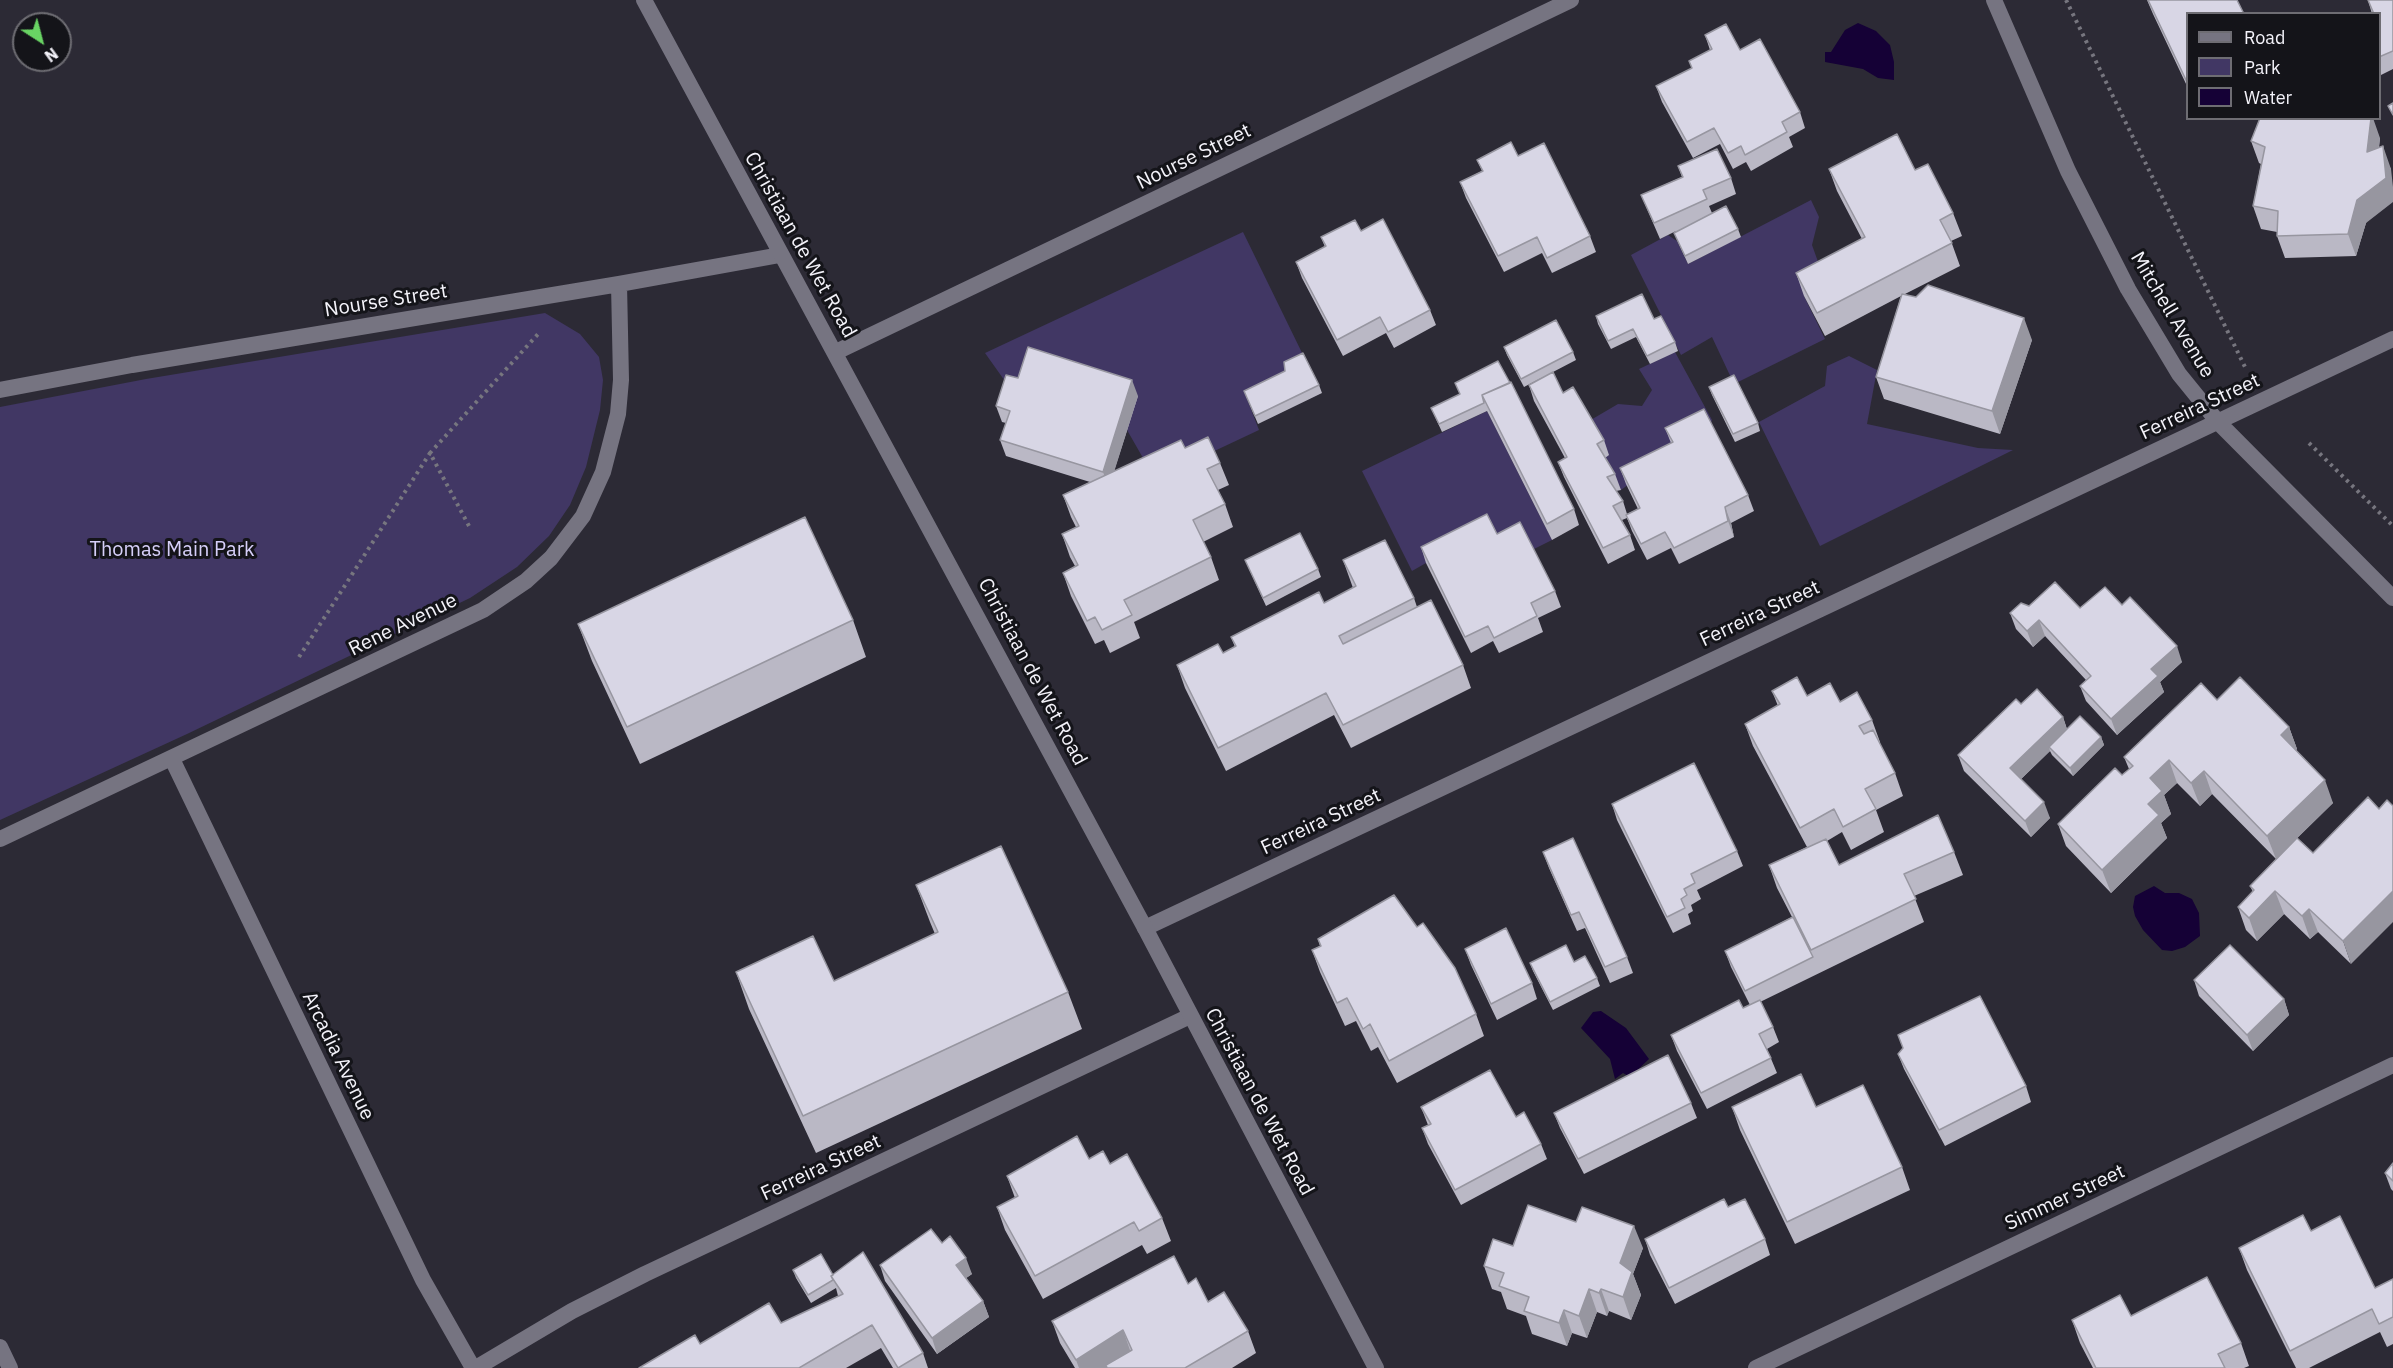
<!DOCTYPE html>
<style>
body{margin:0}
#map{position:relative;width:2393px;height:1368px;overflow:hidden;background:#2c2a35;font-family:"IBM Plex Sans",sans-serif}
canvas{display:block}
.legend{position:absolute;left:2186px;top:12px;width:195px;height:108px;box-sizing:border-box;background:#141419;border:2px solid #6e6d73;margin:0;padding:8px 10px;list-style:none;font-size:18px;color:#f4f3fa}
.legend li{display:flex;align-items:center;gap:12px;height:30px}
.legend b{width:30px;border:2px solid #6e6d73}
.north{position:absolute;left:12px;top:12px;width:60px;height:60px;box-sizing:border-box;background:#141419;border:2px solid #6e6d73;border-radius:50%;rotate:144deg;font-size:16px;font-weight:700;line-height:24px;text-align:center;color:#f4f3fa}
.north::after{content:'';display:block;margin:auto;width:21px;height:27px;background:#69d464;clip-path:polygon(50% 0,100% 100%,50% 72%,0 100%)}
</style>
<div id="map">
<canvas width="2393" height="1368"></canvas>
<ul class="legend">
<li><b style="height:8px;background:#767481"></b>Road</li>
<li><b style="height:16px;background:#413764"></b>Park</li>
<li><b style="height:16px;background:#150136"></b>Water</li>
</ul>
<div class="north">N</div>
</div>
<script>
const g = document.querySelector('canvas').getContext('2d');
g.lineJoin = 'round';
function paint(path, color) {
  g.fillStyle = color;
  g.fill(path, 'evenodd');
}
function shape(rows) {
  const path = new Path2D();
  for (const r of rows) {
    path.moveTo(r[0], r[1]);
    for (let i = 2; i < r.length; i += 2) path.lineTo(r[i], r[i + 1]);
  }
  return path;
}
function stroke(path, color, width, dash) {
  g.strokeStyle = color;
  g.lineWidth = width;
  g.lineCap = dash ? 'butt' : 'round';
  g.setLineDash(dash || []);
  g.stroke(path);
}
function drawText(font, color, halo, rows, align = 'center') {
  g.font = font + ' "IBM Plex Sans",sans-serif';
  g.lineWidth = 6;
  g.setLineDash([]);
  g.textBaseline = 'middle';
  g.strokeStyle = halo;
  g.fillStyle = color;
  for (const [text, x, y, turn = 0] of rows) {
    g.save();
    g.translate(x, y);
    g.rotate((+turn || 0) * Math.PI / 180);
    g.textAlign = isNaN(turn) ? turn : align;
    if (halo) g.strokeText(text, 0, 0);
    g.fillText(text, 0, 0);
    g.restore();
  }
}
paint(shape([
 [1811,200,1819,217,1812,245,1826,284,1804,296,1825,339,1734,384,1712,337,1681,355,1631,255,1668,235,1677,241,1688,264],
 [1243,232,1306,361,1247,399,1259,430,1155,479,1127,430,1012,391,985,353],
 [545,313,580,334,599,357,603,380,600,410,586,467,570,505,549,536,517,567,470,598,187,734,0,820,0,407,146,379],
 [1675,352,1712,420,1710,425,1621,490,1602,460,1589,421,1618,404,1642,406,1652,390,1639,369],
 [1849,356,1877,370,1867,424,1978,448,2013,450,1820,546,1759,422,1825,386,1827,366],
 [1487,411,1552,540,1532,550,1426,563,1412,571,1362,471]
]), '#413764');
paint(shape([
 [1858,23,1876,31,1890,45,1894,62,1894,80,1878,78,1863,69,1825,62,1825,52,1831,52,1845,30],
 [2154,886,2165,893,2179,893,2192,899,2199,913,2200,936,2185,947,2172,951,2162,950,2143,930,2135,916,2133,907,2135,896],
 [1601,1011,1626,1028,1649,1059,1630,1077,1623,1073,1615,1079,1610,1059,1581,1028,1593,1012]
]), '#150136');
stroke(shape([
 [2066,0,2245,367],
 [2309,443,2393,526],
 [469,526,430,453,539,333],
 [299,657,430,453]
]), '#77767f', 4, [3, 4.5]);
stroke(shape([
 [0,1347,10,1368]
]), '#767481', 16);
stroke(shape([
 [1994,0,2068,171,2128,289,2179,374,2218,422,2393,598],
 [836,352,1571,0],
 [0,390,132,365,619,284,780,255],
 [172,759,423,1280,473,1368],
 [0,839,483,610,526,581,551,558,583,516,603,472,618,414,621,380,619,284],
 [1145,928,2393,339],
 [476,1368,572,1311,645,1274,1190,1016],
 [1756,1368,2393,1065]
]), '#767481', 16);
stroke(shape([
 [644,0,1145,928,1376,1368]
]), '#767481', 16);
paint(shape([
 [2147,0,2187,14,2187,86,2153,14],
 [2368,0,2393,0,2393,69,2379,76,2379,14,2372,14],
 [1705,35,1740,50,1800,112,1805,128,1789,137,1793,147,1751,171,1746,162,1733,169,1720,144,1693,158,1662,102,1656,86,1692,68,1710,50],
 [2380,138,2379,148,2391,169,2366,223,2356,256,2285,258,2277,236,2277,232,2261,229,2253,206,2261,164,2259,163,2251,141],
 [1518,156,1590,236,1596,252,1552,273,1542,253,1504,272,1466,198,1460,182,1482,171,1477,160],
 [1678,166,1731,178,1736,194,1709,206,1712,213,1738,229,1741,237,1688,264,1674,233,1676,231,1660,239,1641,195,1682,177],
 [1829,169,1953,213,1962,236,1951,241,1960,266,1905,294,2032,340,2000,434,1884,399,1876,377,1901,296,1825,336,1804,296,1796,273,1862,239,1837,191],
 [1361,231,1430,310,1436,325,1394,348,1386,333,1343,356,1302,278,1296,262,1325,247,1321,237],
 [1596,316,1654,319,1675,342,1678,351,1650,364,1636,337,1611,349,1598,324],
 [1504,347,1573,352,1576,360,1553,372,1563,393,1604,440,1609,455,1605,458,1615,474,1621,490,1616,491,1623,501,1627,514,1638,509,1626,484,1620,468,1671,443,1665,428,1748,495,1754,511,1731,523,1734,537,1679,564,1671,548,1647,560,1632,531,1627,518,1622,520,1630,535,1635,550,1608,564,1564,477,1558,462,1565,458,1534,401,1529,385,1543,377,1524,387,1507,355],
 [1498,361,1574,509,1579,525,1552,540,1487,411,1442,432,1431,408,1460,394,1455,383],
 [1285,371,1319,385,1322,393,1258,424,1244,391],
 [1018,378,1138,396,1114,471,1185,448,1220,463,1229,485,1218,490,1225,504,1233,527,1203,542,1211,557,1219,580,1134,622,1140,638,1110,653,1104,640,1095,644,1071,596,1063,573,1075,566,1070,557,1062,534,1076,527,1071,517,1063,495,1090,482,1006,456,1000,440,1006,423,1002,422,996,406],
 [1709,387,1758,423,1760,431,1735,442,1712,395],
 [1497,534,1555,591,1561,607,1538,618,1543,632,1499,653,1493,641,1471,653,1426,563,1421,547],
 [1245,560,1318,569,1321,577,1266,606],
 [1343,560,1414,598,1417,607,1463,665,1471,688,1351,748,1334,715,1226,771,1185,688,1177,665,1223,653,1235,647,1231,637,1324,603,1353,588],
 [2122,605,2182,662,2160,682,2164,692,2117,735,2086,701,2080,686,2086,680,2045,636,2033,647,2016,629,2010,613,2029,606,2080,608],
 [853,620,866,657,640,764,592,661,578,624],
 [1772,691,1840,702,1872,720,1880,742,1879,743,1895,773,1903,796,1876,810,1884,832,1851,850,1842,832,1827,841,1839,865,1954,852,1963,875,1914,896,1924,922,1760,1002,1773,1027,1779,1042,1767,1049,1777,1073,1707,1109,1677,1051,1671,1035,1750,1005,1731,967,1725,951,1792,917,1777,888,1769,865,1807,847,1753,746,1745,724,1778,706],
 [2217,700,2289,727,2297,749,2296,750,2333,803,2297,838,2313,853,2351,964,2318,932,2310,939,2284,914,2257,941,2246,930,2238,907,2253,892,2250,886,2296,839,2276,859,2212,794,2200,806,2177,783,2164,795,2171,814,2161,823,2167,838,2111,893,2066,846,2058,824,2122,775,2129,769,2124,757],
 [2021,704,2063,717,2067,729,2101,737,2104,745,2073,776,2052,755,2050,751,2021,779,2050,818,2031,837,1964,771,1958,755],
 [1612,804,1737,851,1743,866,1697,890,1701,899,1691,905,1693,911,1688,914,1691,924,1673,933,1617,820],
 [1543,852,1627,957,1633,973,1610,983,1585,928,1577,931,1549,868],
 [916,885,1068,992,1082,1029,816,1153,749,1009,736,972,834,981,935,934,930,922],
 [1318,939,1476,1014,1484,1036,1397,1083,1378,1047,1371,1051,1356,1021,1345,1026,1320,972,1312,950,1320,946],
 [1465,949,1532,983,1537,999,1497,1020,1471,965],
 [1574,962,1597,978,1600,986,1553,1010,1533,971,1530,963],
 [2194,980,2284,999,2289,1015,2253,1051,2199,996],
 [1898,1054,2026,1086,2031,1102,1945,1146,1904,1069],
 [1691,1103,1697,1118,1584,1174,1560,1128,1554,1113],
 [1421,1107,1516,1117,1541,1144,1547,1159,1461,1205,1428,1144,1422,1128,1428,1125],
 [1732,1107,1816,1107,1902,1167,1910,1190,1795,1244,1740,1130],
 [1089,1159,1162,1218,1171,1241,1147,1254,1142,1245,1043,1299,1005,1230,997,1207,1015,1198,1007,1176],
 [2393,1163,2393,1191,2391,1189,2385,1173],
 [2311,1231,2375,1288,2393,1279,2393,1344,2387,1347,2380,1332,2309,1368,2296,1368,2247,1270,2239,1248],
 [1645,1239,1765,1239,1770,1255,1675,1304,1650,1255],
 [942,1243,972,1274,966,1278,983,1301,989,1317,937,1354,885,1281,880,1265],
 [1513,1246,1643,1248,1633,1274,1641,1295,1631,1320,1609,1311,1607,1316,1597,1312,1587,1338,1572,1333,1567,1346,1532,1334,1526,1316,1507,1309,1501,1292,1492,1289,1484,1266],
 [793,1270,833,1275,923,1353,928,1368,893,1368,881,1348,846,1368,639,1368,700,1344,781,1323,838,1296,836,1288,811,1303,796,1278],
 [1188,1284,1208,1302,1248,1331,1256,1353,1232,1368,1075,1368,1060,1343,1052,1321],
 [2131,1316,2241,1343,2249,1366,2244,1368,2093,1368,2080,1343,2072,1320]
]), '#bab8c5');
paint(shape([
 [2371,118,2373,118,2380,138,2375,174,2367,152],
 [2383,146,2391,169,2393,187,2393,202,2366,223,2356,256,2348,234,2357,200],
 [2024,318,2032,340,2000,434,1992,411],
 [1132,380,1138,396,1109,488,1103,472],
 [1725,507,1731,523,1734,537,1728,521],
 [2039,620,2045,636,2033,647,2027,631],
 [2177,646,2182,662,2160,682,2164,692,2117,735,2111,719,2151,669],
 [2063,717,2068,733,2049,747,2050,751,2016,784,2010,768],
 [2289,727,2297,749,2289,757,2281,735],
 [2101,737,2104,745,2073,776,2070,768],
 [2169,760,2177,783,2164,795,2171,814,2161,823,2167,838,2111,893,2102,870,2148,804,2150,778],
 [2204,771,2212,794,2200,806,2191,783],
 [2325,780,2333,803,2276,859,2267,836],
 [2044,802,2050,818,2031,837,2025,821],
 [2275,891,2284,914,2257,941,2249,918],
 [2393,891,2393,922,2351,964,2343,941],
 [2309,909,2318,932,2310,939,2302,916],
 [2284,999,2289,1015,2253,1051,2247,1035],
 [1634,1226,1643,1248,1633,1274,1641,1295,1631,1320,1623,1297,1620,1263],
 [966,1258,972,1274,962,1281,956,1265],
 [1589,1289,1597,1312,1587,1338,1579,1316],
 [1601,1289,1609,1311,1607,1316,1599,1293],
 [983,1301,989,1317,937,1354,932,1338],
 [1564,1310,1572,1333,1567,1346,1559,1323],
 [1123,1330,1131,1353,1106,1365,1107,1368,1079,1368,1076,1360]
]), '#9796a0');
const building = shape([
 [2148,0,2237,0,2244,14,2187,14,2187,82,2148,0],
 [2368,0,2393,0,2393,51,2379,57,2379,14,2374,14,2368,0],
 [1726,24,1740,50,1760,39,1800,112,1782,122,1787,132,1745,155,1741,146,1728,153,1714,128,1687,142,1656,86,1692,68,1689,61,1712,49,1705,35,1726,24],
 [2393,103,2393,115,2388,106,2393,103],
 [2260,118,2371,118,2367,152,2383,146,2386,178,2357,200,2348,234,2277,236,2278,211,2253,206,2265,147,2251,141,2260,118],
 [1897,134,1915,170,1928,164,1953,213,1940,220,1952,243,1817,313,1796,273,1865,237,1829,169,1897,134],
 [1511,142,1518,156,1544,143,1590,236,1547,258,1537,237,1498,256,1460,182,1483,171,1477,160,1511,142],
 [1717,149,1731,178,1703,190,1707,199,1654,223,1641,195,1683,177,1678,166,1717,149],
 [1726,206,1738,229,1685,256,1674,233,1726,206],
 [1383,219,1430,310,1388,332,1380,317,1337,340,1296,262,1326,246,1321,237,1355,220,1361,231,1383,219],
 [1928,285,2024,318,1992,411,1876,377,1902,294,1916,297,1928,285],
 [1642,294,1654,319,1661,316,1675,342,1647,356,1633,329,1608,341,1596,316,1642,294],
 [1556,320,1573,352,1521,379,1504,347,1556,320],
 [1028,347,1132,380,1103,472,1000,440,1010,411,996,406,1006,375,1018,378,1028,347],
 [1303,353,1319,385,1255,416,1244,391,1285,371,1284,362,1303,353],
 [1498,361,1510,383,1482,395,1484,403,1439,424,1431,408,1460,394,1455,383,1498,361],
 [1553,372,1563,393,1573,387,1604,440,1597,444,1615,474,1607,477,1623,501,1613,506,1630,535,1603,548,1558,462,1567,457,1529,385,1553,372],
 [1734,375,1758,423,1733,434,1709,387,1734,375],
 [1511,382,1574,509,1547,524,1482,395,1511,382],
 [1704,409,1748,495,1725,507,1728,521,1674,548,1665,532,1641,544,1626,515,1640,508,1620,468,1673,442,1665,428,1704,409],
 [1208,437,1220,463,1207,469,1225,504,1193,520,1211,557,1124,600,1132,615,1102,630,1095,617,1087,621,1063,573,1078,565,1062,534,1079,526,1063,495,1181,440,1185,448,1208,437],
 [1487,514,1497,534,1520,522,1555,591,1531,603,1537,616,1494,638,1488,626,1465,637,1421,547,1487,514],
 [805,517,853,620,627,727,578,624,805,517],
 [1300,533,1318,569,1263,598,1245,560,1300,533],
 [1385,540,1414,598,1339,636,1343,644,1431,600,1463,665,1343,725,1326,693,1218,748,1177,665,1218,644,1223,653,1236,646,1231,637,1319,592,1324,603,1356,586,1343,560,1385,540],
 [2055,582,2080,608,2105,587,2122,605,2130,597,2177,646,2151,669,2158,676,2111,719,2080,686,2091,676,2039,620,2027,631,2010,613,2021,603,2029,606,2055,582],
 [1797,677,1807,696,1830,683,1840,702,1857,692,1872,720,1859,726,1864,734,1873,730,1895,773,1865,789,1876,809,1843,827,1834,809,1800,828,1745,724,1780,704,1772,691,1797,677],
 [2240,677,2289,727,2281,735,2325,780,2267,836,2204,771,2191,783,2169,760,2150,778,2162,791,2148,804,2159,815,2102,870,2058,824,2115,768,2122,775,2133,766,2124,757,2201,683,2217,700,2240,677],
 [2037,689,2063,717,2010,768,2044,802,2025,821,1958,755,2016,699,2021,704,2037,689],
 [2080,716,2101,737,2070,768,2049,747,2080,716],
 [1694,763,1737,851,1691,874,1695,883,1684,889,1687,895,1681,899,1685,908,1667,917,1612,804,1694,763],
 [2368,797,2379,809,2387,800,2393,806,2393,891,2343,941,2309,909,2302,916,2275,891,2249,918,2238,907,2254,890,2250,886,2297,838,2313,853,2368,797],
 [1938,815,1954,852,1904,874,1916,899,1811,950,1769,865,1826,839,1839,865,1938,815],
 [1573,838,1627,957,1605,967,1579,912,1571,915,1543,852,1573,838],
 [1001,846,1068,992,803,1116,736,972,813,936,834,981,938,932,916,885,1001,846],
 [1394,895,1417,927,1423,923,1455,968,1476,1014,1389,1061,1370,1024,1363,1029,1347,998,1337,1003,1312,950,1321,946,1318,939,1394,895],
 [1793,917,1813,957,1745,991,1725,951,1793,917],
 [1506,928,1532,983,1491,1004,1465,949,1506,928],
 [1566,945,1574,962,1585,956,1597,978,1550,1002,1530,963,1566,945],
 [2230,945,2284,999,2247,1035,2194,980,2230,945],
 [1980,996,2026,1086,1939,1130,1898,1054,1903,1048,1898,1035,1980,996],
 [1739,1000,1743,1008,1760,1000,1773,1027,1759,1034,1771,1058,1701,1093,1671,1035,1739,1000],
 [1668,1055,1691,1103,1578,1159,1554,1113,1668,1055],
 [1490,1070,1516,1117,1524,1112,1541,1144,1455,1190,1422,1128,1431,1124,1421,1107,1490,1070],
 [1801,1074,1816,1107,1863,1085,1902,1167,1787,1222,1732,1107,1801,1074],
 [1077,1136,1089,1159,1103,1151,1110,1164,1127,1154,1162,1218,1139,1231,1134,1222,1035,1276,997,1207,1018,1196,1007,1176,1077,1136],
 [2393,1163,2393,1181,2385,1173,2393,1163],
 [1724,1199,1728,1207,1745,1199,1765,1239,1669,1288,1645,1239,1724,1199],
 [1528,1205,1576,1222,1582,1207,1634,1226,1620,1263,1632,1272,1623,1297,1601,1289,1599,1293,1589,1289,1579,1316,1564,1310,1559,1323,1524,1311,1529,1297,1499,1286,1504,1273,1484,1266,1493,1239,1513,1246,1528,1205],
 [2303,1215,2311,1231,2340,1216,2375,1288,2393,1279,2393,1317,2379,1324,2372,1309,2290,1351,2239,1248,2303,1215],
 [931,1229,942,1243,950,1236,966,1258,956,1265,983,1301,932,1338,880,1265,931,1229],
 [863,1252,923,1353,898,1368,872,1325,799,1368,639,1368,695,1335,700,1344,769,1303,781,1323,843,1294,831,1276,863,1252],
 [821,1254,833,1275,831,1276,833,1280,808,1295,793,1270,821,1254],
 [1174,1256,1188,1284,1196,1278,1208,1302,1224,1292,1248,1331,1185,1368,1107,1368,1106,1365,1132,1350,1123,1330,1076,1360,1052,1321,1174,1256],
 [2207,1277,2241,1343,2218,1354,2225,1368,2096,1368,2072,1320,2120,1295,2131,1316,2207,1277]
]);
paint(building, '#d8d6e5');
stroke(building, '#9796a0', 1.5);
drawText('20px', '#f4f3fa', '#141419', [
 ["Nourse Street",1194,157,-26],
 ["Christiaan de Wet Road",800,245,61],
 ["Nourse Street",386,301,-9],
 ["Mitchell Avenue",2172,315,59],
 ["Ferreira Street",2200,407,-25],
 ["Ferreira Street",1760,614,-25],
 ["Rene Avenue",403,625,-26],
 ["Christiaan de Wet Road",1032,672,62],
 ["Ferreira Street",1321,822,-25],
 ["Arcadia Avenue",338,1056,64],
 ["Christiaan de Wet Road",1259,1102,62],
 ["Ferreira Street",821,1168,-25],
 ["Simmer Street",2065,1198,-25]
]);
drawText('20px', '#d6cff9', '#141419', [
 ["Thomas Main Park",172,550]
]);
</script>
